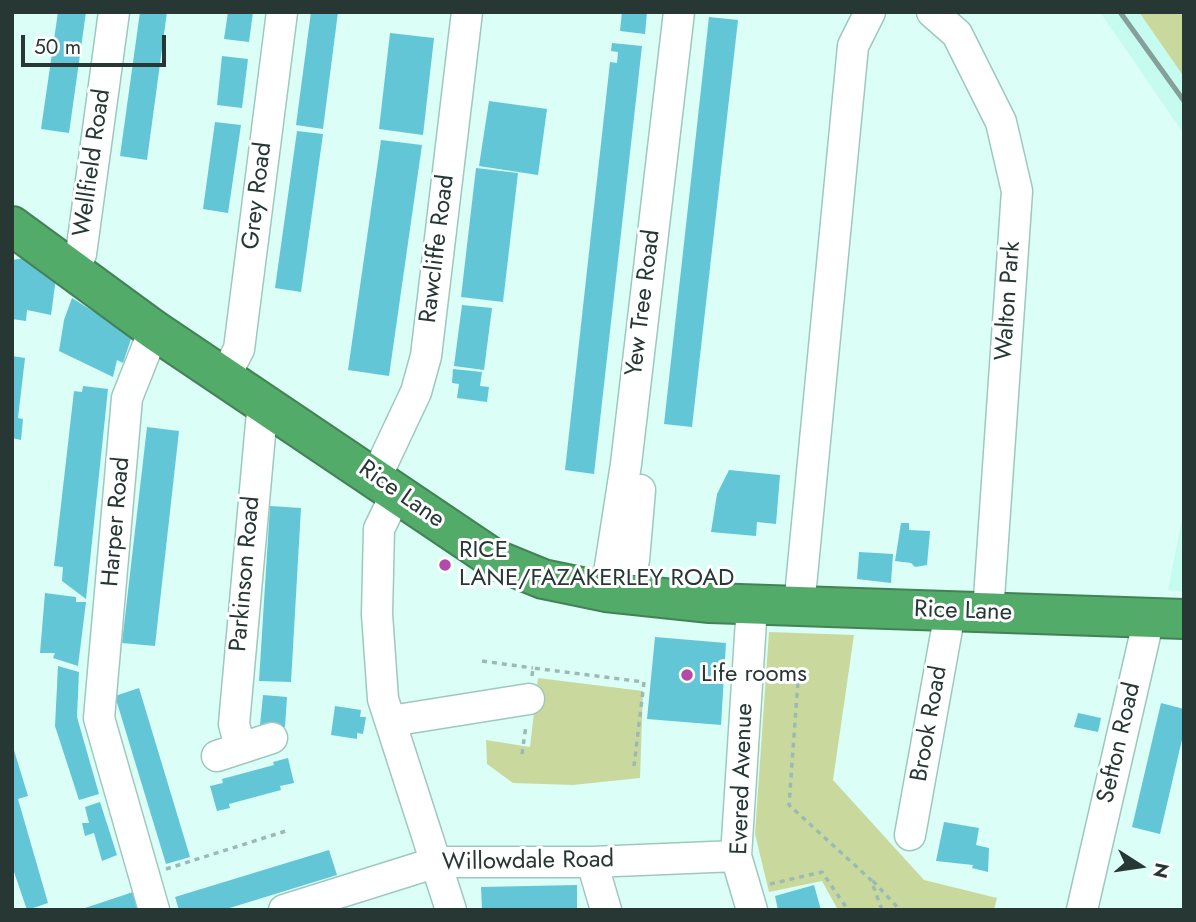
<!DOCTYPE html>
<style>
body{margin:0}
#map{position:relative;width:1196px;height:922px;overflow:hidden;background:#dbfef6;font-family:Jost,sans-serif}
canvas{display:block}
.frame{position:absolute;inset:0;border:14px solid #263734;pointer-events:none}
.north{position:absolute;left:1105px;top:831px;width:70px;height:70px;-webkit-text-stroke:5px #fff;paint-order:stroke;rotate:102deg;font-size:19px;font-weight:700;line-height:28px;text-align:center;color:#263734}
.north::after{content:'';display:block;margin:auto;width:24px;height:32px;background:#263734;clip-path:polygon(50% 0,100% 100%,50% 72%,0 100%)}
.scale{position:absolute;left:21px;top:35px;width:145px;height:32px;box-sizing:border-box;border:4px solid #263734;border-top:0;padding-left:9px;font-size:21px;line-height:24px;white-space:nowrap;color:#263734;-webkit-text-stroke:5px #fff;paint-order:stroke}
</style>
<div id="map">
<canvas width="1196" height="922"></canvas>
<div class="frame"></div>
<div class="north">N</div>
<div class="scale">50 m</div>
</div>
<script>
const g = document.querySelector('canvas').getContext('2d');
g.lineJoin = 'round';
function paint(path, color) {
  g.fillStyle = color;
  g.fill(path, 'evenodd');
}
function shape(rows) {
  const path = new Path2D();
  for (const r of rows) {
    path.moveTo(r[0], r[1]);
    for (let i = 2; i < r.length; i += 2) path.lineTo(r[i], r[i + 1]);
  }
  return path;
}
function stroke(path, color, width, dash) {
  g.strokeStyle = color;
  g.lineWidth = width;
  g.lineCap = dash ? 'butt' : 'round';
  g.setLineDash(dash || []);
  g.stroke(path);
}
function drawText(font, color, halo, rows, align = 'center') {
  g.font = font + ' Jost,sans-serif';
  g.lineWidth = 6;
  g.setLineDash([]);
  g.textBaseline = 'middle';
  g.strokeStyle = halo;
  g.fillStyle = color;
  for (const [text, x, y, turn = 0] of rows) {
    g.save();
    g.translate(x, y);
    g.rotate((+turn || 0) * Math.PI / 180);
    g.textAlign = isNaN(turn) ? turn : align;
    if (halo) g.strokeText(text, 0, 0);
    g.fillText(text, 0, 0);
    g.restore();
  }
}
paint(shape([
 [1100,12,1139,12,1184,77,1184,134],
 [1184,508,1184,592,1168,590]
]), '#c6fbf0');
paint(shape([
 [1139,12,1184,12,1184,77],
 [769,632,854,635,833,780,924,880,997,898,994,910,838,910,822,881,769,892,755,834],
 [538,678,643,691,640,778,573,785,513,783,487,764,486,740,530,747]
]), '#c9d99e');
paint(shape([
 [58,12,86,12,69,133,41,129],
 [140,12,167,12,147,160,120,156],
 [228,12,253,12,249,42,224,39],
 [311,12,338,12,323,129,296,125],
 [622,12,647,12,645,34,620,31],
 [709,17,738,20,692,427,664,424],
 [390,33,434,38,423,135,379,129],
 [612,43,642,46,594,474,565,470,610,62,617,63,618,52,611,51],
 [222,56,248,59,242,108,217,105],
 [489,101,547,109,538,175,479,166],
 [215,122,241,125,228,213,203,209],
 [297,131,323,134,301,292,275,288],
 [381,140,422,145,389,376,348,370],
 [476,168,518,173,503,302,461,297],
 [25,258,56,278,51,315,27,310,26,321,12,319,12,260],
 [72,298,132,336,123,363,117,360,113,377,59,351,64,320],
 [462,305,492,308,484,370,454,366],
 [12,356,25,358,18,418,23,419,21,440,12,438],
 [453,369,482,372,480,386,489,387,487,402,457,398,459,384,452,383],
 [83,386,108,389,86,599,62,581,63,567,54,566,74,391,82,392],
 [147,427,179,431,155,646,122,643],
 [729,470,780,475,776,524,757,522,756,536,711,532,717,494],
 [270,506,301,508,291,682,259,681],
 [901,523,909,523,909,530,930,531,927,565,915,567,911,563,895,561],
 [859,552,893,554,891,583,857,579],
 [45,593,76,597,76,602,86,602,78,666,53,658,55,653,40,653],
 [655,637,726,643,721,725,647,719],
 [58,666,79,672,77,717,99,794,79,800,55,726],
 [139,688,190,857,166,864,115,696],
 [263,695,287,697,285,727,260,725],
 [1161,703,1184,709,1184,731,1160,834,1132,827],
 [335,706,361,710,360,717,366,717,363,734,357,733,357,739,331,735],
 [1078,713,1101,718,1098,732,1074,727],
 [13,747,28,796,18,799,48,903,27,910,12,866],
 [288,758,294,783,280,786,281,790,229,804,230,808,217,811,210,786,223,783,222,779,274,765,273,762],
 [100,802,117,855,102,861,94,833,85,836,82,823,89,823,85,807],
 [944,822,979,828,976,845,989,848,988,872,972,868,973,865,936,861],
 [329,850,337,875,223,910,179,910,175,897],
 [577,885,577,909,482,910,481,887],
 [814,885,821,910,778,910,775,896],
 [133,892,138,910,82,910,82,909]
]), '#63c6d7');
const minor = shape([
 [932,12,957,34,1001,122,1017,191,988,613],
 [74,272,81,254,114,12],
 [225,376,239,349,282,12],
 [376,477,416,392,426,356,467,12],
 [397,492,379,529,377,614,383,699,451,910],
 [634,560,640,490],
 [606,592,626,464,679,12],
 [752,605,736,856,752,910],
 [799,607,853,46,870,12],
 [391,721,529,699],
 [240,747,234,724,263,401],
 [217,756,272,738],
 [910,835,950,612],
 [592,862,606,910],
 [154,910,99,718,127,398,154,330],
 [284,910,437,862,592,862,736,856],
 [1082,910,1149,618]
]);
const highway = shape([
 [12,226,154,330,494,559,543,579,606,592,710,603,1184,619]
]);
stroke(minor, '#9ec8bf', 33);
stroke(highway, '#438256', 42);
stroke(shape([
 [482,661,533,668],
 [532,676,533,668,644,682,634,766],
 [770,678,798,681,789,805,871,880,882,910],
 [522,754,526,725],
 [166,869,289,830],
 [873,881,900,910],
 [770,884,822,872,848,910]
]), '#9db9b3', 3.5, [5, 5]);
stroke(minor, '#fff', 30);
stroke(highway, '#52ab69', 38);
stroke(shape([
 [1120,12,1184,101]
]), '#859f99', 5);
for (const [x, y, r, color] of [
 [445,565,7,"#b349aa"],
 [687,675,7,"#b349aa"]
]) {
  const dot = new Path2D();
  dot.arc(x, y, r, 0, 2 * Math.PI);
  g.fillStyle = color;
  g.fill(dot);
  stroke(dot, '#fff', 2.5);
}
drawText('24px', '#263734', '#fff', [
 ["Wellfield Road",93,163,-82],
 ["Grey Road",258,196,-83],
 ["Rawcliffe Road",438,249,-83],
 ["Walton Park",1009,301,-86],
 ["Yew Tree Road",644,303,-83],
 ["Rice Lane",401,495,35],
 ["Harper Road",117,522,-85],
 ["Parkinson Road",246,574,-85],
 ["Rice Lane",963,612,2],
 ["Brook Road",930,724,-80],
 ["Sefton Road",1120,743,-77],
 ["Evered Avenue",743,779,-88],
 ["Willowdale Road",528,862,-1]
]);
drawText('24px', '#263734', '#fff', [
 ["RICE",459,551],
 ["LANE/FAZAKERLEY ROAD",459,579],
 ["Life rooms",701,675]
], 'left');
</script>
